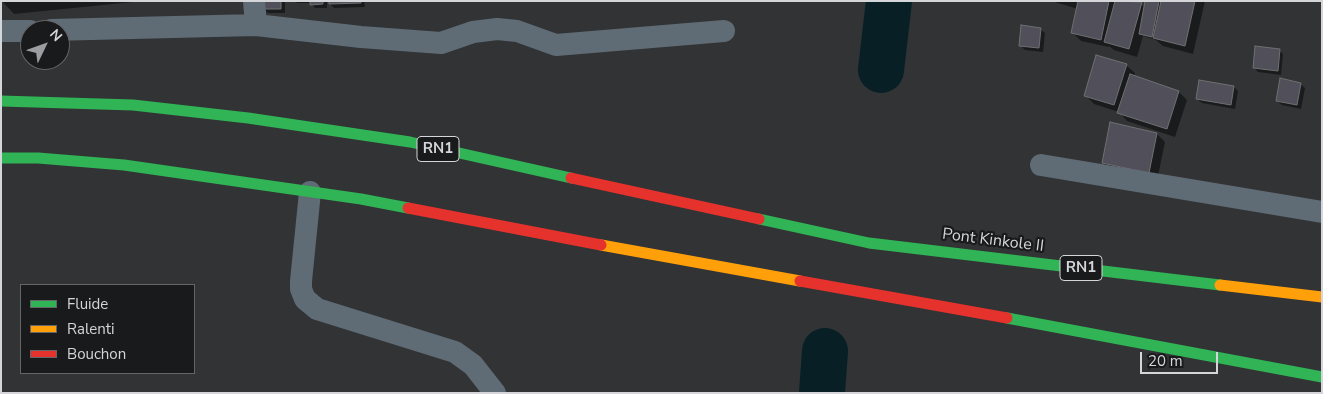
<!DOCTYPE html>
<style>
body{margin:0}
#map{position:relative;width:1323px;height:394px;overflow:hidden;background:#313335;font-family:"Nunito Sans",sans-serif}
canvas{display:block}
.frame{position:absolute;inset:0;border:2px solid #d5d6d9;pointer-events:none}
.legend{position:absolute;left:20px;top:284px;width:175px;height:90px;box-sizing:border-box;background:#191a1c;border:1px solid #646568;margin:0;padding:6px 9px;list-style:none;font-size:15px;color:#d5d6d9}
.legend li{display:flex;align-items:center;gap:10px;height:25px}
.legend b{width:25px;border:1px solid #646568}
.north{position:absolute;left:20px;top:20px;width:50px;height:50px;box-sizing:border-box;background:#191a1c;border:1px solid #646568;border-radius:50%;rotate:48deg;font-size:14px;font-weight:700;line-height:20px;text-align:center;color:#d5d6d9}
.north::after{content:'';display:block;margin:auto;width:18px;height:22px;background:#9c9da0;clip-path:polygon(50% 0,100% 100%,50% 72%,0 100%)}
.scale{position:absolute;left:1140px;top:352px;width:78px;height:22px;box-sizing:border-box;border:2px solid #d5d6d9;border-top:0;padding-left:6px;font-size:15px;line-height:18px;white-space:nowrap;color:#d5d6d9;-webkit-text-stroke:4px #191a1c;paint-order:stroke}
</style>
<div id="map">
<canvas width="1323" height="394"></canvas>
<div class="frame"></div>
<ul class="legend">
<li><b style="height:6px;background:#30b455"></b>Fluide</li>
<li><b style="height:6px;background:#ff9f0a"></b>Ralenti</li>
<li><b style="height:6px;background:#e5322d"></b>Bouchon</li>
</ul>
<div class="north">N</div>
<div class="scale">20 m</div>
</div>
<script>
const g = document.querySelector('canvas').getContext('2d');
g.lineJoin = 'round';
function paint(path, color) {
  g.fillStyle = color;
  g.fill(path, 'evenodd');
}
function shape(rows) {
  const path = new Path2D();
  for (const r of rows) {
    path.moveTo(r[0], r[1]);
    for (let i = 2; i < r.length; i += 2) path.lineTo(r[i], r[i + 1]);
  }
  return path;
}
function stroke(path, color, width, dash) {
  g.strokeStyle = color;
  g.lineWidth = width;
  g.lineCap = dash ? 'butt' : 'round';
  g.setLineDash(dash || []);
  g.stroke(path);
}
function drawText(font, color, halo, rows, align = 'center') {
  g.font = font + ' "Nunito Sans",sans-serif';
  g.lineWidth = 4.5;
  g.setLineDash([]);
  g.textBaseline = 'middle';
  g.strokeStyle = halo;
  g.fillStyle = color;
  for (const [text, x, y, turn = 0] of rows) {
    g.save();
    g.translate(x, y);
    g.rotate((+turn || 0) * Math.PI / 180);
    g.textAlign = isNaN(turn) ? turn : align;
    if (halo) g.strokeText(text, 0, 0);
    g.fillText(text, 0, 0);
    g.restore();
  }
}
paint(shape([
 [2,1,143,1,14,14],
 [264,1,285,1,285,13,268,13,264,9],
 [295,1,327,1,327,8,315,8,311,3,297,3],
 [330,1,364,1,365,7,334,8,330,4],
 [1051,1,1133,1,1141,4,1145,8,1147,1,1205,1,1193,54,1163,46,1156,40,1143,36,1137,57,1114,50,1109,46,1109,47,1081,41,1073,33,1078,9],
 [1040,29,1045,33,1043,52,1025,50,1020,45],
 [1279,50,1283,54,1281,75,1258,72,1254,68],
 [1126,65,1135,73,1134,77,1179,92,1187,100,1175,137,1127,121,1119,112,1094,104,1086,96],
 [1300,84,1305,88,1301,109,1282,105,1277,101],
 [1234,87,1238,91,1235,109,1202,103,1197,99],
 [1157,134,1165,142,1157,181,1111,171,1103,163]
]), '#0007');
stroke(shape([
 [881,70,889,1],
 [822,393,825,351]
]), '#082025', 46);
const building = shape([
 [262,1,281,1,281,9,263,9,262,1],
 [310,1,323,1,323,4,310,5,310,1],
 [329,1,361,1,361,3,329,4,329,1],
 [1078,1,1109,1,1101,40,1071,33,1078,1],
 [1115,1,1142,2,1129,49,1104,42,1115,1],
 [1145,1,1159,1,1152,37,1139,34,1145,1],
 [1161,1,1195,1,1185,46,1153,38,1161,1],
 [1021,25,1041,28,1039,48,1019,46,1021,25],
 [1255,46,1280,49,1278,71,1253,68,1255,46],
 [1096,55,1127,64,1114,105,1084,96,1096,55],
 [1130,74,1179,91,1167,129,1117,113,1130,74],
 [1280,78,1301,83,1297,105,1276,101,1280,78],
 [1199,80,1234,86,1231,105,1196,99,1199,80],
 [1110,122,1157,133,1149,173,1102,163,1110,122]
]);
paint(building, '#514f59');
stroke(building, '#6f7072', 1);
stroke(shape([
 [254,1,256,25],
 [51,30,256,25,361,37,441,43,473,32,497,29,517,31,556,45,724,31],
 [1,31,30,31],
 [1041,165,1322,212],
 [310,192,301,281,301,289,305,299,317,309,455,352,473,365,495,393]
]), '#5f6b75', 22);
stroke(shape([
 [1,101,133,105,248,118,410,142,571,178],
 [1,158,38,158,124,165,361,199,408,208],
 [759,219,869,243,1220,285],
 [1007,318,1322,377]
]), '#30b455', 11);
stroke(shape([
 [601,245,800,281],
 [1220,285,1322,297]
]), '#ff9f0a', 11);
stroke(shape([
 [571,178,759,219],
 [408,208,601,245],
 [800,281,1007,318]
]), '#e5322d', 11);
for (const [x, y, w] of [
 [438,149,42],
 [1081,268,42]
]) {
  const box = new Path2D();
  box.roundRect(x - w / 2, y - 12.5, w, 25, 4);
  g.fillStyle = '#191a1c';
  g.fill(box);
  stroke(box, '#d5d6d9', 1);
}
drawText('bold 15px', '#d5d6d9', null, [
 ["RN1",438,149],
 ["RN1",1081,268]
]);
drawText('16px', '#d5d6d9', '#191a1c', [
 ["Pont Kinkole II",993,241,7]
]);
</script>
